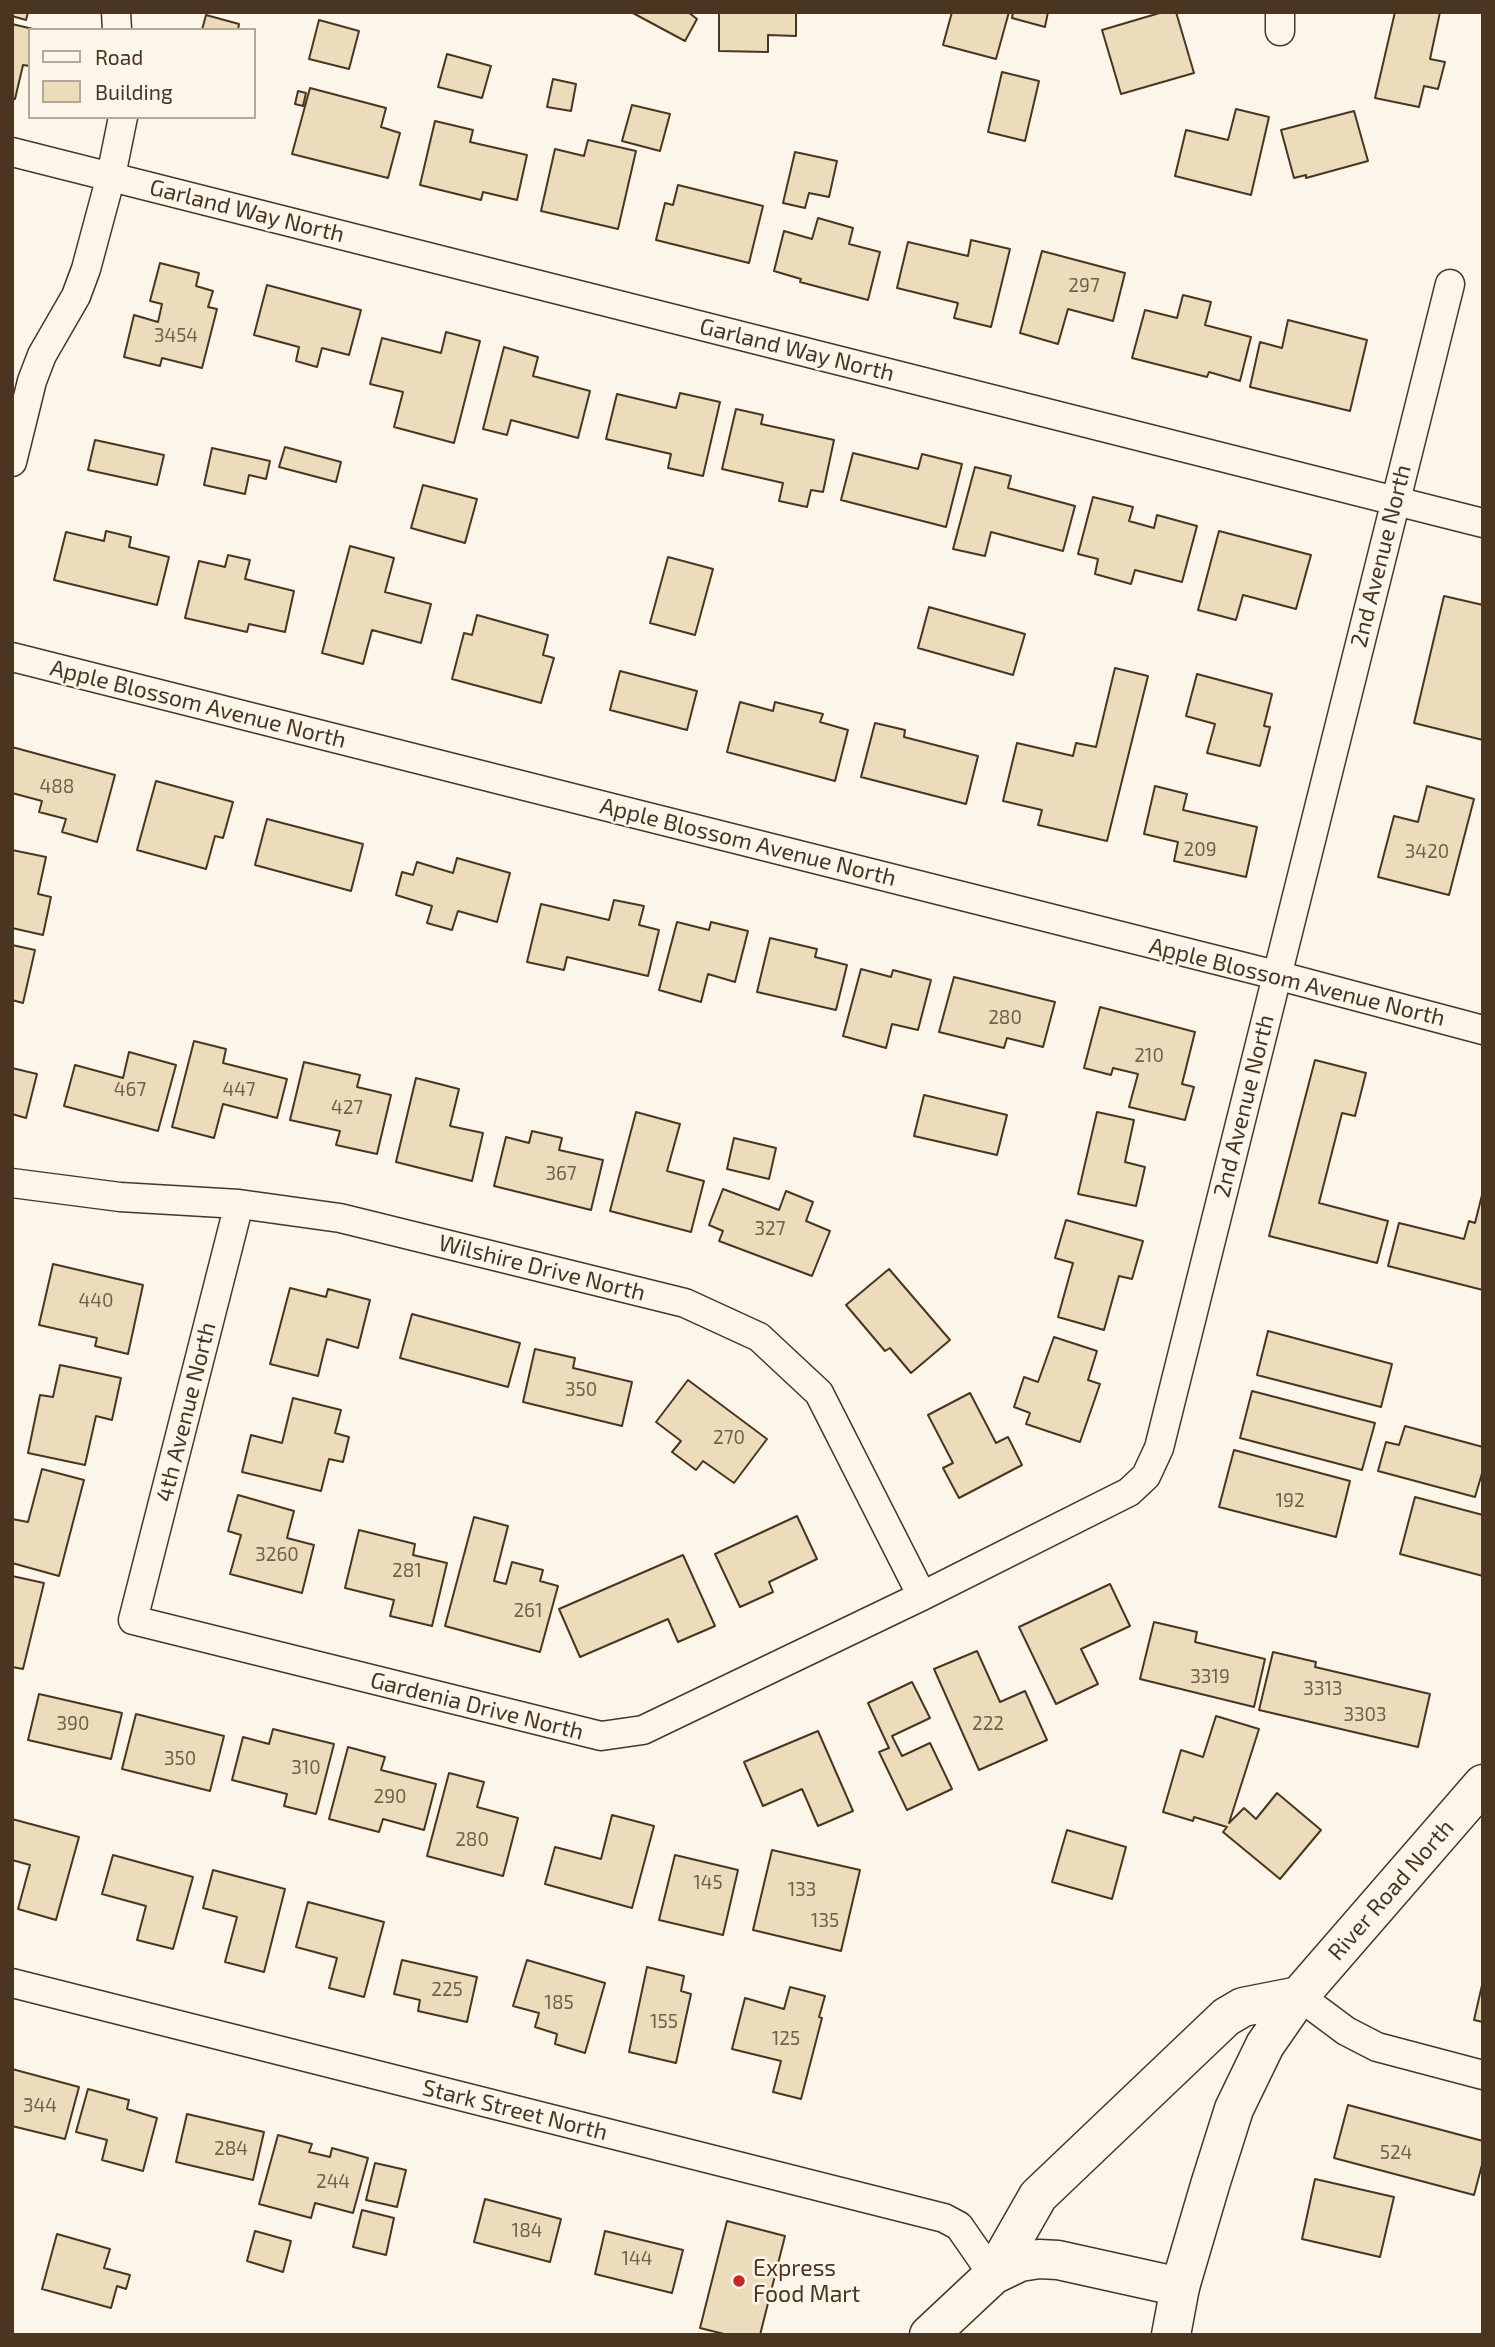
<!DOCTYPE html>
<style>
body{margin:0}
#map{position:relative;width:1495px;height:2347px;overflow:hidden;background:#fbf6e9;font-family:"Exo 2",sans-serif}
canvas{display:block}
.frame{position:absolute;inset:0;border:14px solid #4a3520;pointer-events:none}
.legend{position:absolute;left:28px;top:28px;width:228px;height:91px;box-sizing:border-box;background:#fbf6e9;border:2px solid #b4a999;margin:0;padding:9px 12px;list-style:none;font-size:21px;color:#4a3520}
.legend li{display:flex;align-items:center;gap:14px;height:35px}
.legend b{width:35px;border:2px solid #b4a999}
</style>
<div id="map">
<canvas width="1495" height="2347"></canvas>
<div class="frame"></div>
<ul class="legend">
<li><b style="height:9px;background:#fbf6e9"></b>Road</li>
<li><b style="height:19px;background:#ecdcbc"></b>Building</li>
</ul>
</div>
<script>
const g = document.querySelector('canvas').getContext('2d');
g.lineJoin = 'round';
function paint(path, color) {
  g.fillStyle = color;
  g.fill(path, 'evenodd');
}
function shape(rows) {
  const path = new Path2D();
  for (const r of rows) {
    path.moveTo(r[0], r[1]);
    for (let i = 2; i < r.length; i += 2) path.lineTo(r[i], r[i + 1]);
  }
  return path;
}
function stroke(path, color, width, dash) {
  g.strokeStyle = color;
  g.lineWidth = width;
  g.lineCap = dash ? 'butt' : 'round';
  g.setLineDash(dash || []);
  g.stroke(path);
}
function drawText(font, color, halo, rows, align = 'center') {
  g.font = font + ' "Exo 2",sans-serif';
  g.lineWidth = 5;
  g.setLineDash([]);
  g.textBaseline = 'middle';
  g.strokeStyle = halo;
  g.fillStyle = color;
  for (const [text, x, y, turn = 0] of rows) {
    g.save();
    g.translate(x, y);
    g.rotate((+turn || 0) * Math.PI / 180);
    g.textAlign = isNaN(turn) ? turn : align;
    if (halo) g.strokeText(text, 0, 0);
    g.fillText(text, 0, 0);
    g.restore();
  }
}
const building = shape([
 [12,12,28,12,26,20,12,16,12,12],
 [631,12,688,12,697,19,685,41,631,12],
 [719,12,796,12,796,36,768,35,768,52,719,51,719,12],
 [952,12,1009,12,996,59,943,45,952,12],
 [1013,12,1048,12,1045,27,1012,18,1013,12],
 [1163,12,1176,12,1194,73,1121,94,1102,30,1163,12],
 [1395,12,1440,12,1430,59,1445,62,1438,89,1424,86,1419,107,1375,98,1395,12],
 [206,15,239,24,238,30,202,30,206,15],
 [319,20,359,31,349,69,309,59,319,20],
 [12,24,37,30,30,30,30,66,23,65,15,99,12,99,12,24],
 [447,54,491,66,482,98,438,87,447,54],
 [1002,72,1039,81,1025,141,988,132,1002,72],
 [553,79,576,84,571,111,547,107,553,79],
 [310,88,386,108,381,127,400,133,388,178,292,154,310,88],
 [298,91,306,93,303,106,295,104,298,91],
 [632,105,670,114,660,151,622,141,632,105],
 [1236,109,1269,117,1251,195,1175,176,1186,130,1228,140,1236,109],
 [1354,111,1368,161,1306,178,1306,175,1294,178,1281,130,1354,111],
 [435,121,473,130,470,142,527,155,517,200,483,192,481,200,420,185,435,121],
 [588,140,636,151,618,229,541,211,555,149,584,156,588,140],
 [795,152,837,161,829,197,809,193,805,208,783,203,795,152],
 [678,185,763,206,749,263,656,240,665,203,673,205,678,185],
 [818,218,853,228,849,244,880,252,868,300,800,282,801,279,774,271,784,231,812,239,818,218],
 [971,240,1010,249,991,327,954,318,958,303,897,288,908,242,968,256,971,240],
 [1042,251,1125,273,1113,321,1068,309,1058,344,1020,333,1042,251],
 [160,263,199,273,196,286,213,291,208,307,217,309,202,368,162,358,160,366,124,357,134,315,158,322,162,304,150,301,160,263],
 [267,285,361,310,349,355,322,348,317,367,296,361,299,347,254,335,267,285],
 [1183,295,1211,302,1205,325,1251,337,1240,381,1209,372,1207,377,1132,358,1145,310,1177,318,1183,295],
 [1288,320,1367,340,1350,411,1250,387,1260,342,1282,348,1288,320],
 [446,332,480,341,454,443,394,427,403,392,370,384,382,338,441,353,446,332],
 [504,347,538,357,533,376,590,391,578,438,511,420,507,435,483,429,504,347],
 [680,393,720,402,703,476,668,468,671,454,606,439,617,394,676,408,680,393],
 [736,409,763,415,761,424,834,440,823,492,811,490,807,507,779,501,783,483,722,469,736,409],
 [95,440,164,455,157,485,88,470,95,440],
 [285,447,341,462,336,482,279,467,285,447],
 [212,448,270,461,266,479,249,475,245,494,204,485,212,448],
 [853,453,918,469,922,454,962,464,946,527,841,500,853,453],
 [975,467,1011,476,1008,488,1075,506,1063,551,991,532,985,556,953,549,975,467],
 [423,485,477,499,465,543,411,528,423,485],
 [1093,497,1133,507,1129,521,1154,528,1157,515,1197,526,1182,582,1135,570,1131,584,1095,574,1098,559,1078,554,1093,497],
 [106,531,131,537,129,547,169,557,157,605,54,580,66,532,104,541,106,531],
 [1219,531,1311,555,1296,609,1243,595,1236,620,1198,610,1219,531],
 [350,546,394,558,385,592,431,604,421,643,372,630,363,664,322,653,350,546],
 [228,555,250,560,245,579,294,591,285,632,249,624,247,632,185,618,199,561,225,567,228,555],
 [668,557,713,569,695,635,650,623,668,557],
 [1444,596,1483,605,1483,740,1414,723,1444,596],
 [929,607,1025,634,1013,675,918,648,929,607],
 [477,615,548,635,543,655,554,658,541,703,452,679,464,633,472,635,477,615],
 [1115,668,1148,676,1107,841,1038,825,1042,810,1003,801,1017,743,1073,756,1076,743,1096,747,1115,668],
 [620,671,697,691,687,730,610,710,620,671],
 [1197,674,1272,694,1264,726,1270,727,1260,766,1207,753,1215,724,1186,716,1197,674],
 [740,702,773,711,775,702,823,714,820,722,848,730,835,781,727,752,740,702],
 [875,723,905,730,904,737,978,756,966,804,861,777,875,723],
 [12,747,115,775,97,842,62,832,66,819,39,812,42,801,12,793,12,747],
 [156,781,233,802,223,838,215,836,206,869,137,850,156,781],
 [1155,786,1187,794,1183,810,1257,827,1246,877,1174,861,1178,842,1144,834,1155,786],
 [1427,786,1474,799,1449,895,1378,877,1394,816,1418,822,1427,786],
 [267,819,363,844,351,891,255,865,267,819],
 [12,850,46,857,38,894,51,897,43,935,12,928,12,850],
 [457,858,510,873,497,922,458,911,452,930,427,923,432,906,396,895,402,872,413,875,417,862,453,873,457,858],
 [614,900,644,906,639,925,659,930,648,976,567,957,564,970,527,962,541,904,609,920,614,900],
 [677,922,709,930,711,922,748,931,735,982,708,974,701,1002,659,990,677,922],
 [770,938,817,949,815,957,847,965,836,1010,757,992,770,938],
 [12,945,35,950,23,1003,12,1000,12,945],
 [861,969,891,977,893,970,931,980,918,1030,892,1024,886,1048,843,1036,861,969],
 [954,977,1055,1002,1043,1047,1007,1038,1004,1048,939,1032,954,977],
 [1100,1007,1195,1032,1182,1084,1194,1087,1185,1120,1129,1107,1138,1074,1113,1068,1111,1075,1084,1068,1100,1007],
 [194,1041,226,1049,223,1063,287,1079,277,1118,223,1104,214,1138,172,1127,194,1041],
 [129,1052,176,1065,158,1131,64,1106,75,1065,123,1078,129,1052],
 [1315,1060,1366,1073,1355,1116,1342,1113,1319,1203,1388,1221,1377,1263,1269,1236,1315,1060],
 [304,1062,360,1075,357,1087,391,1095,377,1154,336,1145,340,1131,290,1120,304,1062],
 [12,1068,37,1074,26,1118,12,1114,12,1068],
 [416,1078,459,1089,450,1126,483,1133,472,1181,396,1162,416,1078],
 [924,1095,1007,1115,997,1155,914,1136,924,1095],
 [636,1112,680,1124,667,1171,704,1181,691,1232,610,1211,636,1112],
 [1097,1112,1134,1120,1125,1162,1145,1167,1136,1206,1078,1194,1097,1112],
 [532,1131,562,1138,559,1150,603,1160,591,1210,494,1186,506,1137,529,1143,532,1131],
 [734,1138,776,1148,769,1179,727,1169,734,1138],
 [723,1189,779,1210,786,1191,813,1202,806,1221,830,1231,812,1276,719,1241,723,1231,709,1225,723,1189],
 [1483,1191,1483,1290,1388,1266,1399,1223,1464,1239,1469,1221,1475,1223,1483,1191],
 [1066,1220,1143,1241,1132,1279,1119,1276,1104,1330,1058,1317,1073,1263,1055,1258,1066,1220],
 [53,1264,143,1285,128,1354,95,1346,97,1338,39,1325,53,1264],
 [889,1269,950,1340,911,1373,890,1348,885,1351,846,1305,889,1269],
 [290,1288,326,1297,328,1289,370,1300,358,1348,327,1339,318,1376,270,1364,290,1288],
 [412,1314,520,1343,508,1387,400,1358,412,1314],
 [1268,1331,1392,1364,1381,1407,1257,1375,1268,1331],
 [1054,1337,1097,1351,1088,1380,1100,1384,1080,1442,1026,1424,1030,1413,1014,1407,1024,1377,1038,1382,1054,1337],
 [535,1349,575,1358,573,1368,632,1382,622,1426,523,1402,535,1349],
 [60,1365,121,1378,112,1420,96,1416,85,1465,28,1453,40,1395,53,1397,60,1365],
 [688,1380,767,1439,734,1483,703,1461,696,1470,672,1452,681,1441,656,1422,688,1380],
 [1252,1391,1375,1423,1362,1470,1240,1438,1252,1391],
 [970,1393,996,1443,1008,1437,1022,1465,959,1498,943,1468,953,1463,928,1415,970,1393],
 [293,1398,341,1410,335,1433,349,1437,343,1462,329,1459,321,1491,242,1472,251,1435,282,1443,293,1398],
 [1405,1426,1483,1447,1483,1470,1475,1497,1378,1471,1386,1442,1399,1445,1405,1426],
 [1234,1450,1350,1481,1336,1537,1219,1507,1234,1450],
 [42,1469,84,1480,59,1576,12,1563,12,1519,28,1522,42,1469],
 [238,1495,294,1511,287,1538,314,1545,302,1593,230,1574,241,1535,228,1531,238,1495],
 [1415,1497,1483,1515,1483,1576,1400,1554,1415,1497],
 [797,1516,817,1559,769,1582,773,1592,740,1607,715,1554,797,1516],
 [474,1517,508,1526,494,1581,506,1584,512,1562,543,1570,540,1581,558,1586,540,1652,445,1626,474,1517],
 [359,1530,415,1544,413,1555,447,1563,432,1626,390,1616,394,1600,345,1588,359,1530],
 [683,1555,715,1626,678,1642,668,1619,580,1657,559,1609,683,1555],
 [12,1576,44,1583,23,1669,12,1667,12,1576],
 [1110,1584,1130,1626,1081,1649,1098,1684,1056,1704,1019,1627,1110,1584],
 [1154,1622,1197,1632,1195,1642,1265,1659,1254,1707,1140,1679,1154,1622],
 [977,1651,1000,1702,1025,1691,1047,1740,979,1770,934,1669,977,1651],
 [1273,1652,1316,1662,1315,1667,1430,1694,1418,1747,1259,1710,1273,1652],
 [912,1682,930,1718,892,1736,902,1756,930,1743,952,1789,907,1810,879,1752,889,1748,868,1703,912,1682],
 [39,1694,122,1713,111,1759,28,1740,39,1694],
 [136,1714,224,1736,210,1791,122,1769,136,1714],
 [1216,1716,1259,1729,1229,1823,1244,1808,1256,1819,1277,1793,1321,1830,1280,1879,1223,1832,1227,1827,1194,1817,1193,1821,1163,1812,1181,1750,1203,1757,1216,1716],
 [273,1729,334,1744,316,1814,284,1806,287,1794,232,1780,243,1737,269,1744,273,1729],
 [818,1731,853,1811,818,1826,802,1789,763,1806,744,1762,818,1731],
 [348,1747,385,1757,381,1770,436,1784,424,1830,383,1819,379,1832,329,1819,348,1747],
 [449,1773,484,1782,477,1807,518,1818,503,1876,427,1856,449,1773],
 [612,1815,654,1826,632,1908,545,1884,555,1847,601,1859,612,1815],
 [12,1819,79,1837,56,1920,18,1909,30,1865,12,1860,12,1819],
 [1067,1830,1126,1847,1112,1899,1052,1882,1067,1830],
 [772,1850,860,1870,841,1951,753,1930,772,1850],
 [113,1855,193,1877,173,1949,137,1940,146,1906,102,1894,113,1855],
 [675,1855,738,1870,723,1935,659,1920,675,1855],
 [213,1870,285,1889,264,1972,225,1962,237,1917,203,1908,213,1870],
 [308,1902,384,1922,364,1997,329,1988,337,1958,296,1947,308,1902],
 [402,1960,477,1977,467,2022,418,2011,420,2000,394,1994,402,1960],
 [527,1960,605,1983,585,2053,555,2044,557,2034,535,2027,539,2013,513,2006,527,1960],
 [647,1967,684,1976,681,1991,691,1994,676,2063,629,2052,647,1967],
 [1483,1981,1483,2022,1474,2020,1483,1981],
 [790,1987,825,1996,819,2017,822,2018,801,2099,773,2092,781,2061,732,2049,745,1998,784,2009,790,1987],
 [12,2069,79,2087,65,2139,12,2126,12,2069],
 [88,2089,129,2100,127,2109,157,2118,143,2171,102,2160,107,2140,76,2132,88,2089],
 [1348,2105,1483,2141,1483,2161,1474,2195,1334,2158,1348,2105],
 [187,2114,264,2132,253,2180,176,2162,187,2114],
 [278,2135,312,2144,309,2152,330,2157,332,2148,368,2158,353,2213,315,2203,311,2218,259,2204,278,2135],
 [375,2163,406,2170,397,2207,366,2200,375,2163],
 [1315,2179,1394,2197,1380,2257,1302,2239,1315,2179],
 [485,2199,561,2219,550,2262,474,2242,485,2199],
 [362,2210,394,2218,386,2255,353,2247,362,2210],
 [727,2221,785,2236,760,2335,728,2335,700,2328,727,2221],
 [255,2231,291,2241,283,2272,247,2261,255,2231],
 [605,2231,683,2250,672,2293,595,2274,605,2231],
 [57,2234,110,2249,104,2268,130,2275,126,2289,117,2286,111,2308,42,2289,57,2234]
]);
paint(building, '#ecdcbc');
stroke(building, '#4a3520', 2);
const street = shape([
 [116,12,117,30],
 [1280,12,1280,31],
 [12,152,1483,523],
 [12,462,32,381,42,355,76,296,86,269,111,176,123,117],
 [12,657,1276,975,1483,1030],
 [12,1183,120,1197,239,1204,340,1218,685,1303,759,1337,819,1393,922,1596],
 [239,1204,133,1620,601,1736,643,1730,922,1596,1129,1492,1146,1476,1159,1448,1450,284],
 [12,1983,944,2218,959,2226,993,2275],
 [1299,1996,1346,2031,1377,2047,1483,2075]
]);
const secondary = shape([
 [1171,2335,1180,2287]
]);
const primary = shape([
 [993,2275,1020,2262,1039,2259,1058,2260,1180,2287,1210,2185,1234,2109,1265,2045,1299,1996,1483,1784],
 [929,2335,993,2275,1038,2196,1226,2017,1243,2007,1299,1996]
]);
stroke(street, '#4a3520', 31);
stroke(secondary, '#4a3520', 41);
stroke(primary, '#4a3520', 41);
stroke(street, '#fbf6e9', 28);
stroke(secondary, '#fbf6e9', 38);
stroke(primary, '#fbf6e9', 38);
for (const [x, y, r, color] of [
 [739,2281,7,"#c62828"]
]) {
  const dot = new Path2D();
  dot.arc(x, y, r, 0, 2 * Math.PI);
  g.fillStyle = color;
  g.fill(dot);
  stroke(dot, '#fbf6e9', 2.5);
}
drawText('19px', '#725f47', null, [
 ["297",1084,286],
 ["3454",176,336],
 ["488",57,787],
 ["209",1200,850],
 ["3420",1427,852],
 ["280",1005,1018],
 ["210",1149,1056],
 ["467",130,1090],
 ["447",239,1090],
 ["427",347,1108],
 ["367",561,1174],
 ["327",770,1229],
 ["440",96,1301],
 ["350",581,1390],
 ["270",729,1438],
 ["192",1290,1501],
 ["3260",277,1555],
 ["281",407,1571],
 ["261",528,1611],
 ["3319",1210,1677],
 ["3313",1323,1689],
 ["3303",1365,1715],
 ["390",73,1724],
 ["222",988,1724],
 ["350",180,1759],
 ["310",306,1768],
 ["290",390,1797],
 ["280",472,1840],
 ["145",708,1883],
 ["133",802,1890],
 ["135",825,1921],
 ["225",447,1990],
 ["185",559,2003],
 ["155",664,2022],
 ["125",786,2039],
 ["344",40,2106],
 ["284",231,2149],
 ["524",1396,2153],
 ["244",333,2182],
 ["184",527,2231],
 ["144",637,2259]
]);
drawText('23px', '#4a3520', '#fbf6e9', [
 ["Garland Way North",247,211,14],
 ["Garland Way North",797,350,14],
 ["2nd Avenue North",1381,556,-76],
 ["Apple Blossom Avenue North",198,704,14],
 ["Apple Blossom Avenue North",748,842,14],
 ["Apple Blossom Avenue North",1297,982,14],
 ["2nd Avenue North",1244,1106,-76],
 ["Wilshire Drive North",542,1268,14],
 ["4th Avenue North",186,1412,-76],
 ["Gardenia Drive North",477,1706,14],
 ["River Road North",1391,1890,-49],
 ["Stark Street North",515,2110,14]
]);
drawText('23px', '#4a3520', '#fbf6e9', [
 ["Express",753,2268],
 ["Food Mart",753,2294]
], 'left');
</script>
